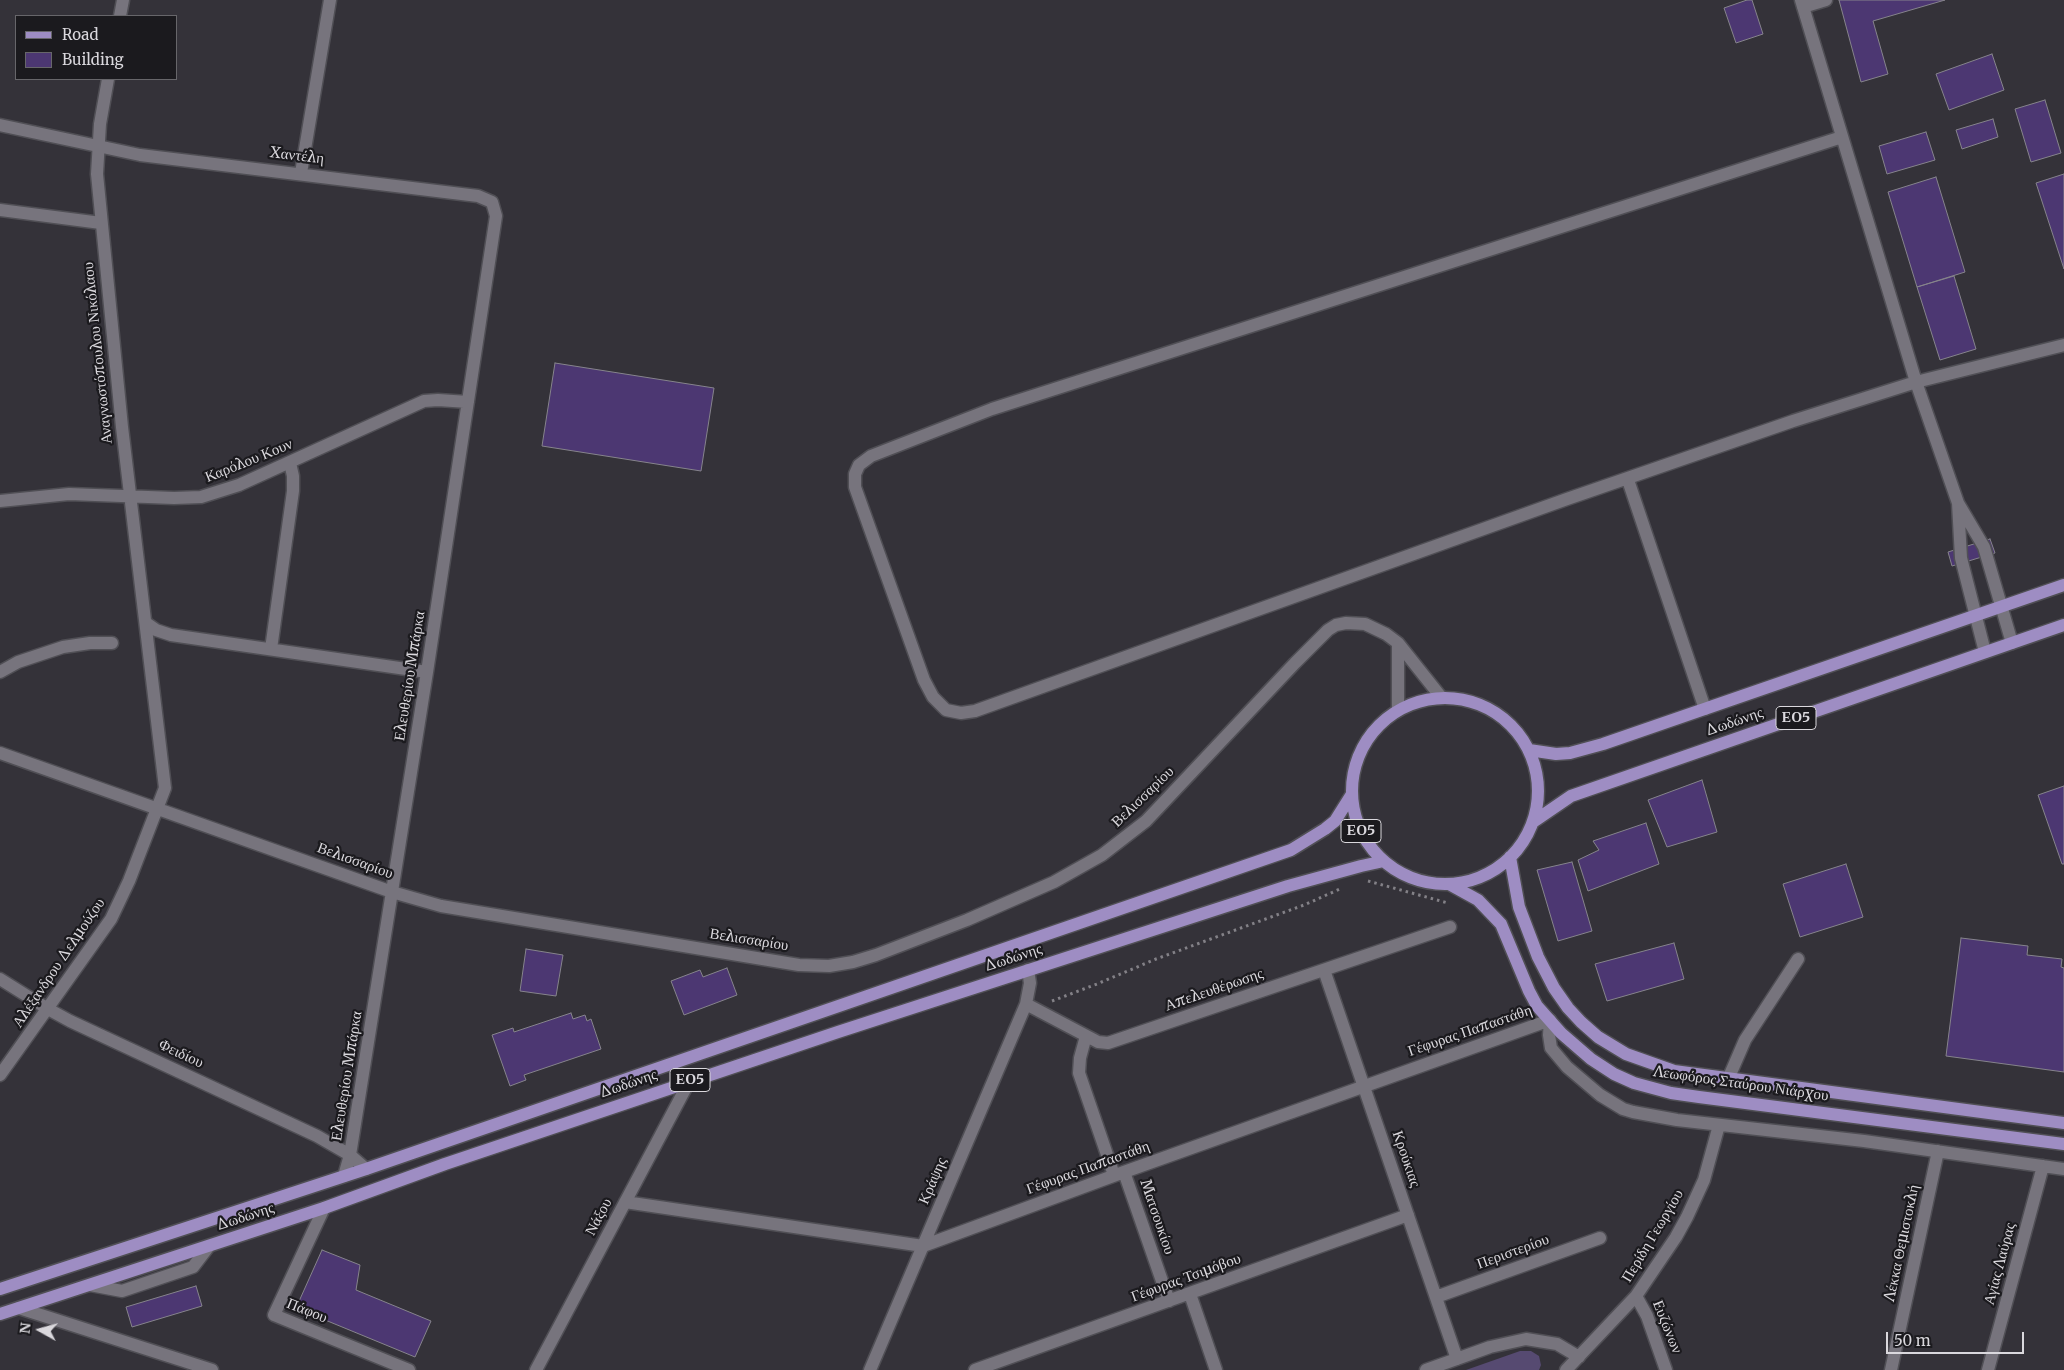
<!DOCTYPE html>
<meta charset="utf-8">
<style>
body{margin:0}
#map{position:relative;width:2064px;height:1370px;overflow:hidden;background:#343239;font-family:Merriweather,serif}
canvas{display:block}
.legend{position:absolute;left:15px;top:15px;width:162px;height:65px;box-sizing:border-box;background:#1b1a1e;border:1px solid #67666a;margin:0;padding:6px 9px;list-style:none;font-size:15px;color:#dad8dd}
.legend li{display:flex;align-items:center;gap:10px;height:25px}
.legend b{width:25px;border:1px solid #67666a}
.north{position:absolute;left:15px;top:1305px;width:50px;height:50px;-webkit-text-stroke:4px #1b1a1e;paint-order:stroke;rotate:277deg;font-size:14px;font-weight:700;line-height:20px;text-align:center;color:#dad8dd}
.north::after{content:'';display:block;margin:auto;width:18px;height:22px;background:#dad8dd;clip-path:polygon(50% 0,100% 100%,50% 72%,0 100%)}
.scale{position:absolute;left:1886px;top:1332px;width:138px;height:22px;box-sizing:border-box;border:2px solid #dad8dd;border-top:0;padding-left:6px;font-size:15px;line-height:18px;white-space:nowrap;color:#dad8dd;-webkit-text-stroke:4px #1b1a1e;paint-order:stroke}
</style>
<div id="map">
<canvas width="2064" height="1370"></canvas>
<ul class="legend">
<li><b style="height:6px;background:#9e8dc3"></b>Road</li>
<li><b style="height:14px;background:#4c3772"></b>Building</li>
</ul>
<div class="north">N</div>
<div class="scale">50 m</div>
</div>
<script>
const g = document.querySelector('canvas').getContext('2d');
g.lineJoin = 'round';
function paint(path, color) {
  g.fillStyle = color;
  g.fill(path, 'evenodd');
}
function shape(rows) {
  const path = new Path2D();
  for (const r of rows) {
    if (r.length === 3) {
      path.moveTo(r[0] + r[2], r[1]);
      path.arc(r[0], r[1], r[2], 0, 2 * Math.PI);
      continue;
    }
    path.moveTo(r[0], r[1]);
    for (let i = 2; i < r.length; i += 2) path.lineTo(r[i], r[i + 1]);
  }
  return path;
}
function stroke(path, color, width, dash) {
  g.strokeStyle = color;
  g.lineWidth = width;
  g.lineCap = dash ? 'butt' : 'round';
  g.setLineDash(dash || []);
  g.stroke(path);
}
function drawText(font, color, halo, rows, align = 'center') {
  g.font = font + ' Merriweather,serif';
  g.lineWidth = 4.5;
  g.setLineDash([]);
  g.textBaseline = 'middle';
  g.strokeStyle = halo;
  g.fillStyle = color;
  for (const [text, x, y, turn = 0] of rows) {
    g.save();
    g.translate(x, y);
    g.rotate((+turn || 0) * Math.PI / 180);
    g.textAlign = isNaN(turn) ? turn : align;
    if (halo) g.strokeText(text, 0, 0);
    g.fillText(text, 0, 0);
    g.restore();
  }
}
paint(shape([
 [1520,1351,1531,1351,1539,1356,1541,1365,1539,1370,1466,1370]
]), '#564a71');
const building = shape([
 [1747,0,1752,0,1763,34,1736,43,1724,8,1747,0],
 [1839,0,1945,0,1873,21,1888,74,1861,82,1839,0],
 [1992,54,2004,90,1949,110,1936,74,1992,54],
 [2045,100,2061,153,2031,162,2015,109,2045,100],
 [1993,119,1998,137,1962,149,1956,130,1993,119],
 [1926,132,1935,160,1887,174,1879,146,1926,132],
 [2064,174,2064,269,2036,183,2064,174],
 [1936,177,1965,272,1917,287,1888,192,1936,177],
 [1954,276,1976,349,1940,360,1917,287,1954,276],
 [555,363,714,388,701,471,542,446,555,363],
 [1990,539,1995,553,1952,566,1948,552,1990,539],
 [1702,780,1717,832,1667,847,1648,800,1702,780],
 [2064,786,2064,864,2062,864,2038,795,2064,786],
 [1646,823,1659,864,1588,891,1578,860,1599,850,1593,841,1646,823],
 [1572,862,1592,931,1558,941,1537,870,1572,862],
 [1846,864,1863,917,1800,937,1783,884,1846,864],
 [1961,938,2028,946,2027,955,2062,959,2061,967,2064,968,2064,1072,1946,1056,1961,938],
 [1674,943,1684,979,1607,1001,1595,964,1674,943],
 [526,949,563,955,556,996,520,991,526,949],
 [727,968,737,995,684,1015,671,981,700,970,703,977,727,968],
 [571,1013,573,1019,585,1015,587,1021,591,1019,601,1049,524,1075,526,1080,510,1086,492,1035,513,1028,514,1032,571,1013],
 [322,1250,360,1265,356,1290,431,1321,415,1357,296,1308,322,1250],
 [196,1286,202,1306,132,1327,126,1307,196,1286]
]);
paint(building, '#4c3772');
stroke(building, '#86848c', 1);
const minor = shape([
 [1801,0,1916,382,1958,503,1984,547,2012,643],
 [1803,7,1826,0],
 [120,16,123,0],
 [0,125,140,155,478,196,492,202,496,216,427,672,350,1155,317,1136,70,1021,48,1009,0,979],
 [1842,137,992,409,871,456,859,465,855,474,855,487,924,680,933,697,946,710,961,713,975,711,1567,499,1793,421,1916,382,2064,345],
 [301,173,330,0],
 [0,210,101,223],
 [1628,480,1705,709],
 [0,501,69,494,174,498,201,497,239,485,424,401,438,400,468,402],
 [1958,503,1961,558,1985,652],
 [146,623,156,630,171,635,427,672],
 [1398,643,1398,710],
 [271,649,293,491,293,476,290,463],
 [0,672,18,662,63,647,90,643,112,643],
 [0,753,392,892,441,906,799,965,829,966,853,962,876,955,967,920,1054,882,1102,855,1146,821,1295,663,1328,630,1336,625,1346,623,1365,624,1386,634,1398,643,1441,697],
 [1028,970,1030,983,1026,1004,1098,1042,1108,1043,1450,927],
 [1324,970,1457,1359],
 [1086,1036,1080,1058,1079,1073,1114,1175],
 [0,1075,111,919,129,881,165,788,122,427,97,174,100,124,108,79],
 [1729,1077,1745,1040,1798,959],
 [1124,1172,1169,1301],
 [344,1176,350,1155,366,1169],
 [625,1202,923,1246,1124,1172,1550,1020,1549,1035,1551,1048,1567,1067,1600,1095,1623,1109,1633,1112,1677,1120,1864,1141,2064,1169],
 [324,1208,274,1315,409,1370],
 [90,1285,122,1291,193,1267,209,1246],
 [1190,1294,1216,1370],
 [1636,1296,1647,1316,1666,1370],
 [1436,1297,1600,1238],
 [19,1308,212,1370],
 [536,1370,690,1080],
 [870,1370,1026,1004],
 [975,1370,1408,1215],
 [1426,1370,1490,1347,1526,1339,1557,1344,1579,1357],
 [1566,1370,1636,1296,1676,1237,1687,1217,1704,1180,1719,1125],
 [1891,1370,1938,1151],
 [1988,1370,2043,1166]
]);
const major = shape([
 [1445,791,93],
 [1529,750,1556,754,1570,753,1603,744,2064,585],
 [1533,822,1571,796,2064,625],
 [1510,857,1519,907,1538,957,1554,988,1568,1008,1581,1022,1598,1037,1626,1054,1674,1071,2064,1123],
 [1449,884,1478,900,1501,924,1529,991,1537,1006,1561,1033,1591,1059,1614,1074,1634,1083,1671,1093,1699,1097,2064,1144],
 [0,1289,366,1169,1291,850,1325,829,1335,821,1352,794],
 [0,1314,324,1208,445,1164,838,1032,1288,886,1361,866,1384,861]
]);
stroke(minor, '#504f55', 15);
stroke(major, '#504f55', 15);
stroke(shape([
 [1368,881,1448,903],
 [1052,1001,1097,984,1156,959,1304,905,1340,889]
]), '#838187', 3, [2.5, 4]);
stroke(minor, '#77747d', 12);
stroke(major, '#9e8dc3', 12);
for (const [x, y, w] of [
 [1796,718,40],
 [1361,831,40],
 [690,1080,40]
]) {
  const box = new Path2D();
  box.roundRect(x - w / 2, y - 11.5, w, 23, 4);
  g.fillStyle = '#1b1a1e';
  g.fill(box);
  stroke(box, '#dad8dd', 1);
}
drawText('bold 14px', '#dad8dd', null, [
 ["ΕΟ5",1796,718],
 ["ΕΟ5",1361,831],
 ["ΕΟ5",690,1080]
]);
drawText('15px', '#dad8dd', '#1b1a1e', [
 ["Χαντέλη",297,156,7],
 ["Αναγνωστόπουλου Νικόλαου",98,353,-96],
 ["Καρόλου Κουν",249,461,-22],
 ["Ελευθερίου Μπάρκα",410,676,-81],
 ["Δωδώνης",1734,722,-19],
 ["Βελισσαρίου",1143,797,-44],
 ["Βελισσαρίου",355,861,20],
 ["Βελισσαρίου",749,940,9],
 ["Δωδώνης",1013,958,-18],
 ["Αλέξανδρου Δελμούζου",59,963,-56],
 ["Απελευθέρωσης",1214,990,-19],
 ["Γέφυρας Παπαστάθη",1470,1031,-19],
 ["Φειδίου",181,1054,25],
 ["Ελευθερίου Μπάρκα",347,1076,-81],
 ["Δωδώνης",628,1084,-19],
 ["Λεωφόρος Σταύρου Νιάρχου",1741,1084,8],
 ["Κρούκιας",1406,1159,71],
 ["Γέφυρας Παπαστάθη",1088,1168,-20],
 ["Κράψης",933,1181,-67],
 ["Δωδώνης",245,1217,-18],
 ["Νάξου",599,1217,-62],
 ["Ματσουκίου",1157,1217,71],
 ["Περίδη Γεωργίου",1653,1236,-59],
 ["Λέκκα Θεμιστοκλή",1902,1243,-78],
 ["Περιστερίου",1513,1252,-20],
 ["Αγίας Λαύρας",2000,1264,-75],
 ["Γέφυρας Τσιμόβου",1186,1278,-20],
 ["Πάφου",307,1311,22],
 ["Ευζώνων",1667,1327,68]
]);
</script>
